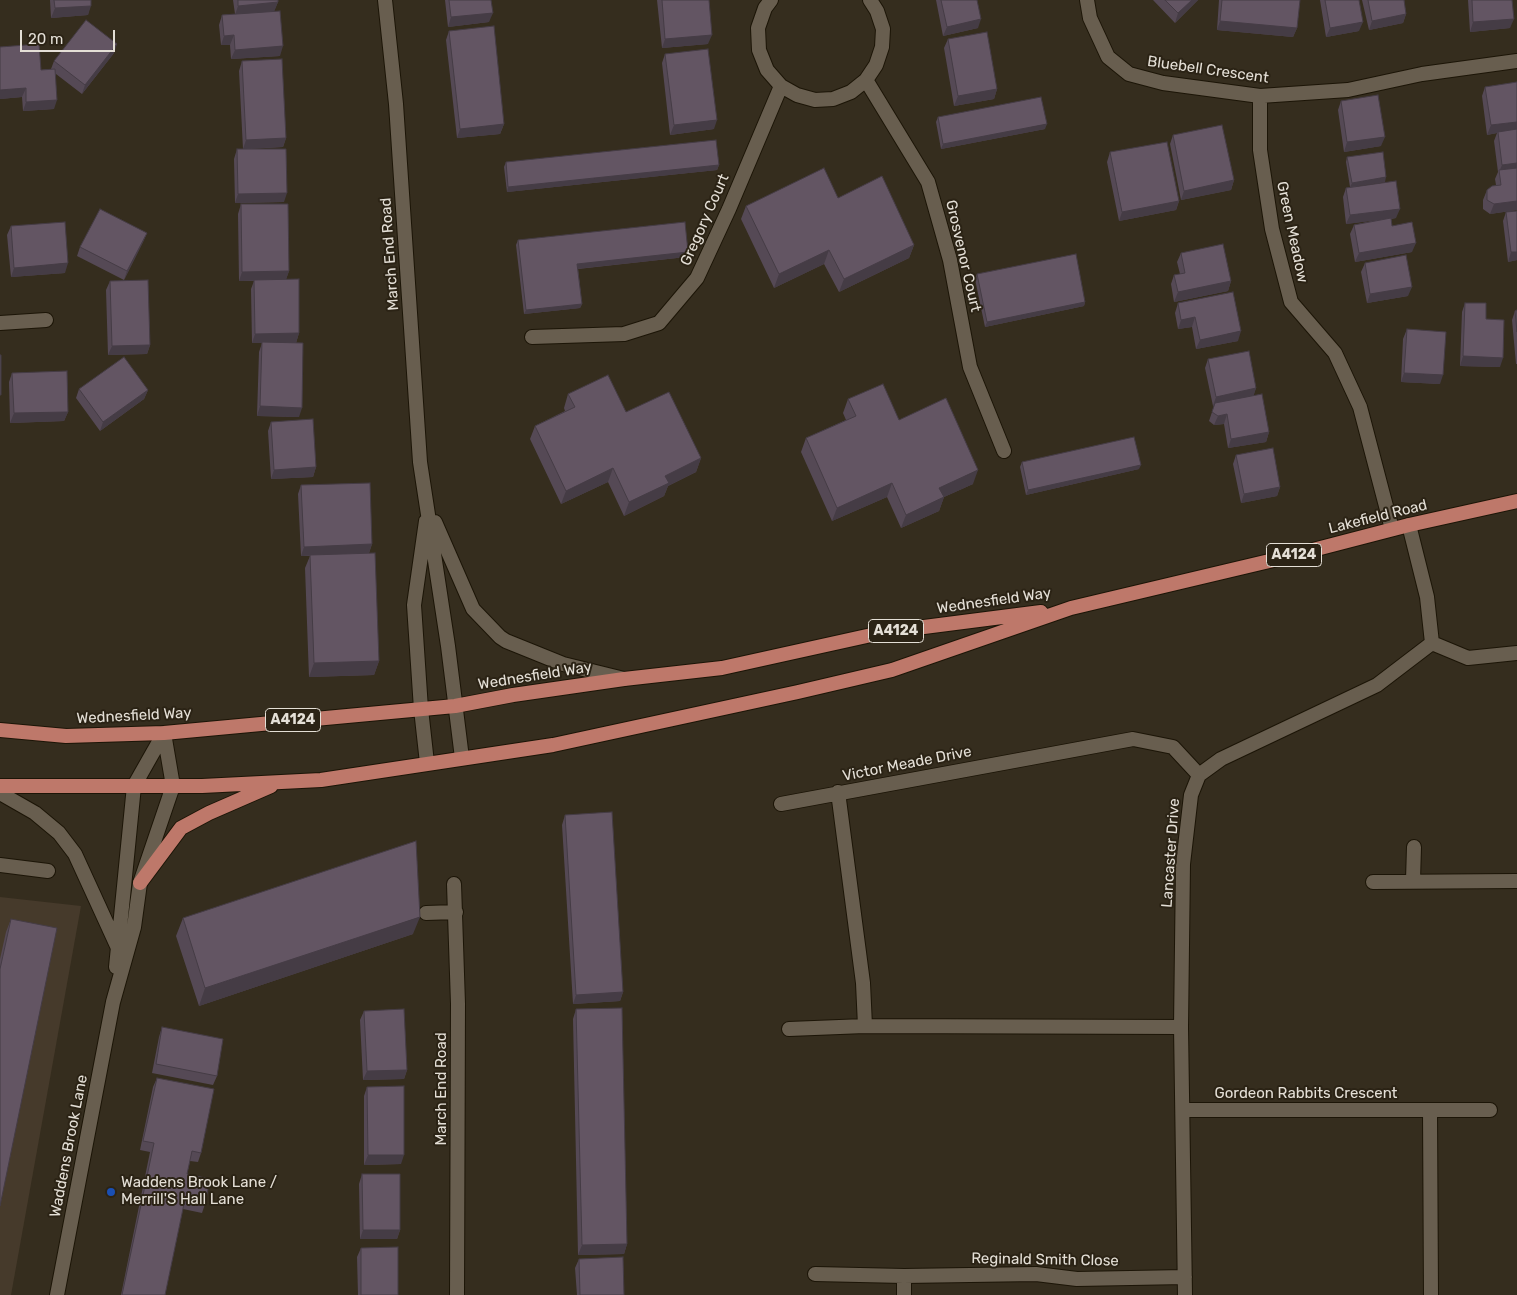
<!DOCTYPE html>
<style>
body{margin:0}
#map{position:relative;width:1517px;height:1295px;overflow:hidden;background:#352d1e;font-family:Rubik,sans-serif}
canvas{display:block}
.scale{position:absolute;left:20px;top:30px;width:95px;height:22px;box-sizing:border-box;border:2px solid #e4dfd6;border-top:0;padding-left:6px;font-size:15px;line-height:18px;white-space:nowrap;color:#e4dfd6;-webkit-text-stroke:4px #2b2315;paint-order:stroke}
</style>
<div id="map">
<canvas width="1517" height="1295"></canvas>
<div class="scale">20 m</div>
</div>
<script>
const g = document.querySelector('canvas').getContext('2d');
g.lineJoin = 'round';
function paint(path, color) {
  g.fillStyle = color;
  g.fill(path, 'evenodd');
}
function shape(rows) {
  const path = new Path2D();
  for (const r of rows) {
    path.moveTo(r[0], r[1]);
    for (let i = 2; i < r.length; i += 2) path.lineTo(r[i], r[i + 1]);
  }
  return path;
}
function stroke(path, color, width, dash) {
  g.strokeStyle = color;
  g.lineWidth = width;
  g.lineCap = dash ? 'butt' : 'round';
  g.setLineDash(dash || []);
  g.stroke(path);
}
function drawText(font, color, halo, rows, align = 'center') {
  g.font = font + ' Rubik,sans-serif';
  g.lineWidth = 4;
  g.setLineDash([]);
  g.textBaseline = 'middle';
  g.strokeStyle = halo;
  g.fillStyle = color;
  for (const [text, x, y, turn = 0] of rows) {
    g.save();
    g.translate(x, y);
    g.rotate((+turn || 0) * Math.PI / 180);
    g.textAlign = isNaN(turn) ? turn : align;
    if (halo) g.strokeText(text, 0, 0);
    g.fillText(text, 0, 0);
    g.restore();
  }
}
paint(shape([
 [0,897,81,906,11,1295,0,1295]
]), '#463a2b');
const minor = shape([
 [771,0,765,8,758,28,759,50,767,70,781,86,797,95,815,100,833,99,851,92,866,80,876,65,882,47,883,29,877,11,870,0],
 [1087,0,1090,18,1108,57,1129,74,1163,83,1260,96,1348,90,1422,74,1517,61],
 [866,80,928,182,950,260,970,367,1004,451],
 [1260,96,1260,150,1272,229,1291,302,1335,353,1360,407,1392,529],
 [0,323,46,320],
 [532,337,624,334,659,323,697,278,729,209,781,86],
 [1432,643,1468,658,1517,653],
 [838,792,863,983,865,1026],
 [781,804,1133,739,1173,747,1199,775],
 [0,865,48,871],
 [1413,880,1414,847],
 [1373,882,1517,881],
 [454,884,458,1004,457,1295],
 [426,913,456,912],
 [789,1029,865,1026,1181,1027],
 [1183,1110,1490,1110],
 [1430,1110,1431,1295],
 [815,1274,904,1276,1036,1274,1077,1279,1185,1277],
 [904,1295,904,1276],
 [1185,1295,1181,1027,1183,864,1191,795,1199,775,1221,759,1377,685,1432,643,1427,597,1409,525]
]);
const tertiary = shape([
 [385,0,396,104,420,462,448,646,462,758],
 [426,521,414,605,421,709,427,763],
 [435,522,473,609,500,637,506,641,563,664,624,679]
]);
const secondary = shape([
 [0,793,35,813,59,833,75,854,118,948],
 [116,967,134,786,164,733],
 [57,1295,113,1002,134,927,140,883,173,786,164,733]
]);
const primary = shape([
 [0,730,66,736,164,733,455,706,513,695,624,679,722,668,885,632,1041,612],
 [0,786,202,786,321,780,553,745,798,692,892,670,1071,608,1282,558,1409,525,1517,501],
 [140,883,181,828,209,813,271,786]
]);
stroke(minor, '#1c1507', 16);
stroke(tertiary, '#1c1507', 16);
stroke(secondary, '#1c1507', 16);
stroke(primary, '#1c1507', 16);
stroke(minor, '#685e4f', 14);
stroke(tertiary, '#685e4f', 14);
stroke(secondary, '#685e4f', 14);
stroke(primary, '#be786a', 14);
paint(shape([
 [50,0,91,0,88,15,51,18],
 [233,0,278,0,278,2,274,11,280,56,231,59,230,45,221,45,219,25,222,15,235,14],
 [445,0,491,0,489,22,448,27],
 [657,0,709,0,708,44,662,48],
 [936,0,977,0,978,28,943,36],
 [1153,0,1198,0,1175,23],
 [1219,0,1300,0,1297,28,1293,37,1217,30],
 [1320,0,1359,0,1359,31,1326,37],
 [1362,0,1404,0,1406,14,1403,23,1369,30],
 [1468,0,1512,0,1510,28,1470,32],
 [449,31,504,124,500,134,457,138,446,40],
 [948,39,997,89,994,99,954,106,944,48],
 [0,47,41,70,51,69,54,61,114,53,82,94,56,74,54,109,23,111,22,97,0,99],
 [665,54,714,129,670,135,662,63],
 [242,61,286,138,283,147,249,149,284,202,235,203,234,159,237,149,243,149,239,71],
 [1517,82,1517,210,1490,214,1483,209,1483,200,1487,190,1496,185,1495,179,1498,172,1494,141,1497,133,1487,135,1482,96,1485,87],
 [1341,101,1381,146,1344,152,1338,110],
 [938,117,1045,129,941,149,936,122],
 [1173,135,1234,180,1231,190,1181,200,1170,144],
 [1110,152,1179,201,1176,210,1119,221,1107,162],
 [1347,157,1385,182,1357,186,1396,218,1391,219,1392,226,1412,252,1355,262,1350,234,1354,225,1376,220,1346,224,1343,197,1346,188,1350,187,1346,162],
 [506,162,719,165,717,170,507,192,504,167],
 [838,198,914,245,909,258,839,292,824,264,774,288,741,219,746,206],
 [241,204,289,271,286,279,299,333,296,343,299,417,257,416,259,352,262,343,252,343,251,289,254,281,239,281,238,214],
 [1517,211,1517,260,1508,262,1503,221,1506,212],
 [11,226,65,273,11,277,7,235],
 [147,233,143,242,124,280,77,256,80,247],
 [518,240,688,252,686,257,578,269,582,304,580,308,524,314,516,245],
 [1181,253,1231,281,1228,291,1174,302,1171,284,1174,275,1180,274,1177,262],
 [1365,263,1408,296,1367,303,1361,272],
 [977,274,1085,302,1084,306,985,327,975,279],
 [110,281,150,345,147,354,108,355,106,290],
 [1178,303,1238,341,1196,349,1192,327,1178,329,1175,313],
 [1465,303,1486,319,1500,367,1460,366,1462,312],
 [1517,310,1517,364,1516,364,1512,320,1515,311],
 [1407,329,1440,384,1401,382,1403,339],
 [1208,359,1256,388,1253,396,1269,432,1266,442,1228,448,1224,424,1214,425,1209,421,1214,406,1213,406,1205,368],
 [12,373,68,412,64,421,10,423,9,382],
 [79,389,148,390,144,399,100,431,76,398],
 [568,394,626,412,701,458,696,472,668,486,664,496,624,516,608,482,561,504,530,439,535,426,565,411,564,408],
 [848,399,899,420,973,484,944,497,939,511,901,528,887,497,832,521,801,452,806,438,846,420,843,413],
 [271,422,316,467,313,477,271,479,268,431],
 [1236,455,1280,487,1277,496,1241,503,1233,464],
 [1022,462,1139,469,1026,495,1020,467],
 [301,485,372,544,369,553,379,661,374,675,309,677,305,568,310,556,301,556,298,494],
 [565,815,623,992,620,1001,573,1004,562,825],
 [183,918,413,934,199,1006,176,936],
 [11,919,0,1206,0,959,6,932],
 [576,1009,627,1244,624,1254,578,1255,573,1019],
 [364,1011,407,1070,404,1079,363,1080,360,1020],
 [162,1027,217,1076,213,1085,152,1073,159,1037],
 [157,1078,201,1153,198,1162,190,1161,187,1174,205,1204,202,1213,183,1209,165,1295,121,1295,150,1152,140,1150,153,1087],
 [367,1087,401,1164,364,1165,364,1096],
 [362,1174,400,1230,397,1239,360,1239,359,1184],
 [361,1248,398,1295,358,1295,357,1257],
 [579,1259,624,1295,577,1295,575,1268]
]), '#554955');
paint(shape([
 [1192,0,1198,0,1175,23,1178,13],
 [278,2,274,12,235,15,238,6],
 [91,6,88,15,51,18,55,8],
 [493,13,489,22,448,27,451,17],
 [1406,14,1403,23,1369,30,1372,21],
 [981,19,978,28,943,36,947,27],
 [1514,19,1510,28,1470,32,1473,22],
 [1220,21,1297,28,1293,37,1217,30],
 [1363,22,1359,31,1326,37,1330,28],
 [234,35,230,45,221,45,224,36],
 [712,35,708,44,662,48,665,39],
 [117,44,114,53,82,94,85,85],
 [283,46,280,56,231,59,235,50],
 [26,88,22,97,0,99,0,90],
 [997,89,994,99,954,106,958,96],
 [57,100,54,109,23,111,26,102],
 [717,120,714,129,670,135,674,125],
 [1517,122,1517,130,1498,132,1497,133,1487,135,1491,125],
 [504,124,500,134,457,138,460,129],
 [1047,124,1045,129,941,149,943,144],
 [1385,137,1381,146,1344,152,1347,142],
 [286,138,283,147,243,149,246,140],
 [1517,163,1517,172,1499,172,1502,165],
 [719,165,717,170,507,192,508,187],
 [1386,177,1385,182,1350,187,1352,183],
 [1234,180,1231,190,1181,200,1184,191],
 [287,193,284,202,235,203,238,194],
 [1179,201,1176,210,1119,221,1122,212],
 [1517,201,1517,210,1490,214,1494,204],
 [1400,209,1396,218,1346,224,1350,215],
 [147,233,143,242,124,280,127,271],
 [1416,243,1412,252,1355,262,1359,253],
 [914,245,909,258,839,292,844,279],
 [829,250,824,264,774,288,779,274],
 [688,252,686,257,576,269,577,264],
 [1511,252,1517,252,1517,260,1508,262],
 [68,263,65,273,11,277,14,268],
 [289,271,286,280,239,281,242,272],
 [1231,281,1228,291,1174,302,1178,292],
 [1412,287,1408,296,1367,303,1370,294],
 [1085,302,1084,306,985,327,987,322],
 [582,304,580,308,524,314,526,310],
 [1195,317,1192,327,1178,329,1181,320],
 [1241,331,1238,341,1196,349,1200,340],
 [299,333,296,343,252,343,255,334],
 [150,345,147,354,108,355,112,346],
 [1463,356,1503,358,1500,367,1460,366],
 [1404,373,1443,375,1440,384,1401,382],
 [1256,388,1253,398,1213,406,1216,397],
 [148,390,144,399,100,431,103,422],
 [260,406,302,408,299,417,257,416],
 [68,412,64,421,10,423,14,413],
 [1227,414,1224,424,1214,425,1218,416],
 [1269,432,1266,442,1228,448,1231,439],
 [701,458,696,472,668,486,664,496,624,516,629,502,665,476],
 [1141,465,1139,469,1026,495,1028,490],
 [316,467,313,477,271,479,274,470],
 [613,468,608,482,561,504,566,491],
 [978,470,973,484,944,497,939,511,901,528,906,515,939,488],
 [892,483,887,497,832,521,837,508],
 [1280,487,1277,496,1241,503,1244,494],
 [372,544,369,553,301,556,304,547],
 [379,661,374,675,309,677,314,663],
 [420,917,413,934,199,1006,205,988],
 [623,992,620,1001,573,1004,576,995],
 [407,1070,404,1079,363,1080,367,1071],
 [368,1155,404,1155,401,1164,364,1165],
 [363,1230,400,1230,397,1239,360,1239],
 [627,1244,624,1254,578,1255,582,1245]
]), '#453c45');
const building = shape([
 [54,0,91,0,91,6,55,8,54,0],
 [238,0,278,0,278,2,238,6,238,0],
 [449,0,491,0,493,13,451,17,449,0],
 [662,0,709,0,712,35,665,39,662,0],
 [941,0,977,0,981,19,947,27,941,0],
 [1165,0,1192,0,1178,13,1165,0],
 [1222,0,1300,0,1297,28,1220,21,1222,0],
 [1325,0,1359,0,1363,22,1330,28,1325,0],
 [1368,0,1404,0,1406,14,1372,21,1368,0],
 [1472,0,1512,0,1514,19,1473,22,1472,0],
 [280,11,283,46,235,50,234,35,224,36,222,15,280,11],
 [86,20,117,44,85,85,54,61,86,20],
 [494,26,504,124,460,129,449,31,494,26],
 [987,32,997,89,958,96,948,39,987,32],
 [39,44,41,70,55,69,57,100,26,102,26,88,0,90,0,47,39,44],
 [708,49,717,120,674,125,665,54,708,49],
 [282,59,286,138,246,140,242,61,282,59],
 [1517,82,1517,122,1491,125,1485,87,1517,82],
 [1378,95,1385,137,1347,142,1341,101,1378,95],
 [1041,97,1047,124,943,144,938,117,1041,97],
 [1222,125,1234,180,1184,191,1173,135,1222,125],
 [1517,129,1517,163,1502,165,1498,132,1517,129],
 [716,140,719,165,508,187,506,162,716,140],
 [1167,142,1179,201,1122,212,1110,152,1167,142],
 [237,149,286,149,287,193,238,194,237,149],
 [1383,152,1386,177,1352,183,1347,157,1383,152],
 [824,168,838,198,882,176,914,245,844,279,829,250,779,274,746,206,824,168],
 [1517,168,1517,201,1494,204,1487,200,1487,190,1492,186,1501,185,1499,170,1517,168],
 [1396,181,1400,209,1350,215,1346,188,1396,181],
 [241,204,288,204,289,271,242,272,241,204],
 [100,209,147,233,127,271,80,247,100,209],
 [1517,211,1517,252,1511,252,1506,212,1517,211],
 [1391,218,1392,226,1412,222,1416,243,1359,253,1354,225,1391,218],
 [65,222,68,263,14,268,11,226,65,222],
 [685,222,688,252,577,264,582,304,526,310,518,240,685,222],
 [1223,244,1231,281,1178,292,1174,275,1185,273,1181,253,1223,244],
 [1076,254,1085,302,987,322,977,274,1076,254],
 [1406,255,1412,287,1370,294,1365,263,1406,255],
 [299,279,299,333,255,334,254,280,299,279],
 [148,280,150,345,112,346,110,281,148,280],
 [1233,292,1241,331,1200,340,1195,317,1181,320,1178,303,1233,292],
 [1465,303,1486,303,1486,319,1504,320,1503,358,1463,356,1465,303],
 [1517,310,1517,332,1515,311,1517,310],
 [1407,329,1446,332,1443,375,1404,373,1407,329],
 [262,342,303,343,302,408,260,406,262,342],
 [1249,351,1256,388,1216,397,1208,359,1249,351],
 [0,355,1,355,1,395,0,395,0,355],
 [124,357,148,390,103,422,79,389,124,357],
 [67,371,68,412,14,413,12,373,67,371],
 [608,375,626,412,669,392,701,458,665,476,669,483,629,502,613,468,566,491,535,426,575,407,568,394,608,375],
 [883,384,899,420,946,398,978,470,939,488,944,497,906,515,892,483,837,508,806,438,856,416,848,399,883,384],
 [1262,394,1269,432,1231,439,1227,414,1218,416,1212,412,1215,403,1262,394],
 [313,419,316,467,274,470,271,422,313,419],
 [1134,437,1141,465,1028,490,1022,462,1134,437],
 [1273,448,1280,487,1244,494,1236,455,1273,448],
 [370,483,372,544,304,547,301,485,370,483],
 [375,553,379,661,314,663,310,555,375,553],
 [612,812,623,992,576,995,565,815,612,812],
 [416,841,420,917,205,988,183,918,416,841],
 [11,919,57,928,0,1206,0,969,11,919],
 [622,1008,627,1244,582,1245,576,1009,622,1008],
 [404,1009,407,1070,367,1071,364,1011,404,1009],
 [162,1027,223,1039,217,1076,156,1064,162,1027],
 [157,1078,214,1089,201,1153,192,1151,187,1174,210,1179,205,1204,185,1199,165,1295,122,1295,154,1143,143,1141,157,1078],
 [404,1086,404,1155,368,1155,367,1087,404,1086],
 [362,1174,400,1174,400,1230,363,1230,362,1174],
 [398,1247,398,1295,361,1295,361,1248,398,1247],
 [623,1257,624,1295,580,1295,579,1259,623,1257]
]);
paint(building, '#635563');
stroke(building, '#453c45', 1);
for (const [x, y, r, color] of [
 [111,1192,5,"#1a4fb4"]
]) {
  const dot = new Path2D();
  dot.arc(x, y, r, 0, 2 * Math.PI);
  g.fillStyle = color;
  g.fill(dot);
  stroke(dot, '#2b2315', 2);
}
for (const [x, y, w] of [
 [1294,555,55],
 [896,631,55],
 [293,720,55]
]) {
  const box = new Path2D();
  box.roundRect(x - w / 2, y - 11.5, w, 23, 4);
  g.fillStyle = '#2b2315';
  g.fill(box);
  stroke(box, '#e4dfd6', 1);
}
drawText('bold 14px', '#e4dfd6', null, [
 ["A4124",1294,555],
 ["A4124",896,631],
 ["A4124",293,720]
]);
drawText('15px', '#e4dfd6', '#2b2315', [
 ["Bluebell Crescent",1208,70,8],
 ["Gregory Court",705,220,-66],
 ["Green Meadow",1292,232,78],
 ["March End Road",390,254,-94],
 ["Grosvenor Court",963,256,77],
 ["Lakefield Road",1378,517,-14],
 ["Wednesfield Way",994,601,-8],
 ["Wednesfield Way",535,676,-9],
 ["Wednesfield Way",134,716,-3],
 ["Victor Meade Drive",907,764,-11],
 ["Lancaster Drive",1171,853,-86],
 ["March End Road",442,1089,-90],
 ["Gordeon Rabbits Crescent",1306,1094],
 ["Waddens Brook Lane",69,1146,-79],
 ["Reginald Smith Close",1045,1260,1]
]);
drawText('15px', '#e4dfd6', '#2b2315', [
 ["Waddens Brook Lane /",121,1183],
 ["Merrill'S Hall Lane",121,1200]
], 'left');
</script>
